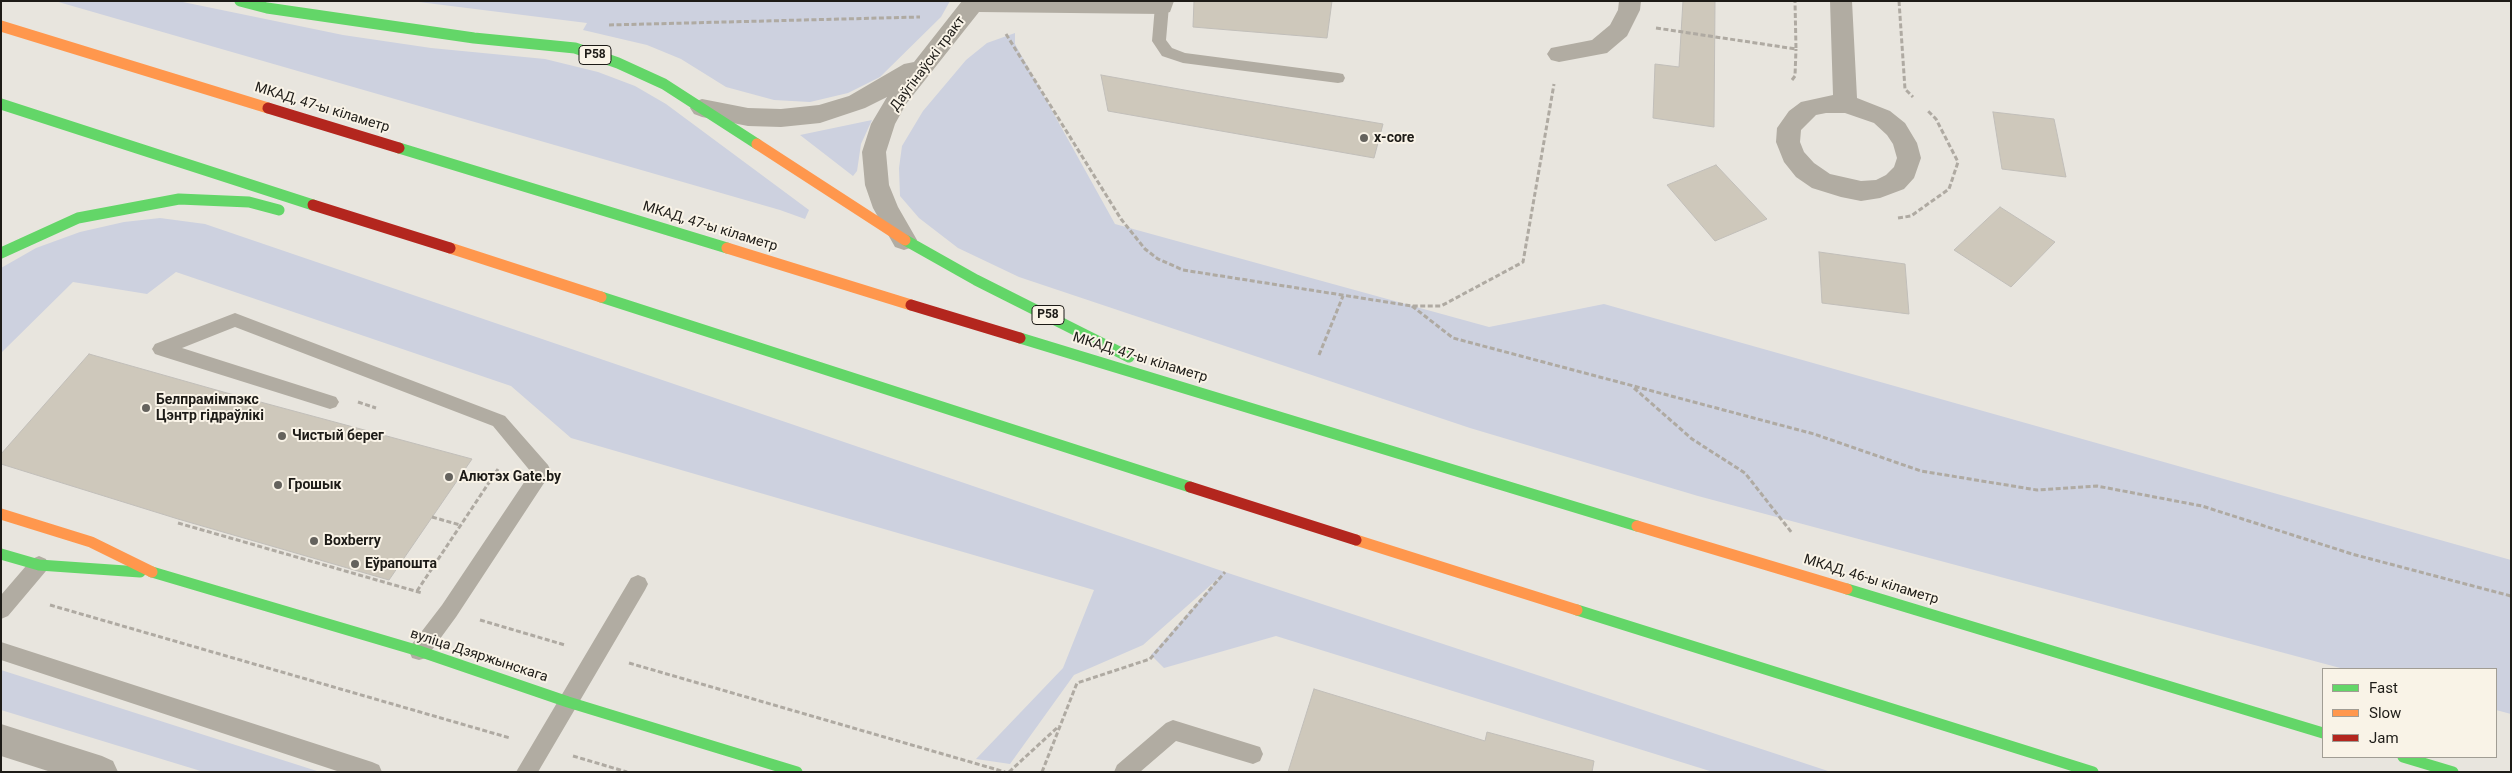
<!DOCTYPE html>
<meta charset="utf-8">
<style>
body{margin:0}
#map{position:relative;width:2512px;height:773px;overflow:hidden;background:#e8e5de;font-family:Roboto,sans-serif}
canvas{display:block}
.frame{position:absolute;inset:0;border:2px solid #1d1b17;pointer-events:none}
.legend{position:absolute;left:2322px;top:668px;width:175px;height:90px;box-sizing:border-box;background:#f9f3e7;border:1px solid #a19d94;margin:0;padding:6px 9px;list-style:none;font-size:15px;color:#1d1b17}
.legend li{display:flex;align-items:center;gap:10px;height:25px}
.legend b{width:25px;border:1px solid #a19d94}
</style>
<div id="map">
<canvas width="2512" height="773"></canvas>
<div class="frame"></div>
<ul class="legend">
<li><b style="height:6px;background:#63d668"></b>Fast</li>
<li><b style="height:6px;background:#ff974d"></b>Slow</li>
<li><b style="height:6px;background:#b3261e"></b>Jam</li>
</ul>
</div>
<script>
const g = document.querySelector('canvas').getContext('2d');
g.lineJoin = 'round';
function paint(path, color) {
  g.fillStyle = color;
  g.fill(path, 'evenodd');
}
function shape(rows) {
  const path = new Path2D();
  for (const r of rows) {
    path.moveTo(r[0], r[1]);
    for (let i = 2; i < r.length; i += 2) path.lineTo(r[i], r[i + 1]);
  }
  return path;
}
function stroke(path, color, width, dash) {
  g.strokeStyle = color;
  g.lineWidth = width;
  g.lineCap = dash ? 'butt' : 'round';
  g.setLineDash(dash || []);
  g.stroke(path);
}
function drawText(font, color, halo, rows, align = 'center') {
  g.font = font + ' Roboto,sans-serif';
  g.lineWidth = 4;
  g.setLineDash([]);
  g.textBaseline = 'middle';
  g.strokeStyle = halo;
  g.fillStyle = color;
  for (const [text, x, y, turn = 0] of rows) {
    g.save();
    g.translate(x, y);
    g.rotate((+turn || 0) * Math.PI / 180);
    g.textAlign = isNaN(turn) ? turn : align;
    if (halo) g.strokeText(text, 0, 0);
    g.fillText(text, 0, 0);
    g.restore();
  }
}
paint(shape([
 [55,1,178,1,343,35,431,48,545,59,598,72,635,86,666,104,809,210,805,219,780,210],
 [411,1,950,1,941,17,880,77,848,93,810,102,774,100,726,87,681,59,647,45,583,30,587,23],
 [1015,33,1015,44,1115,224,1489,327,1604,304,2511,560,2511,714,2496,710,2496,669,2344,669,1698,496,1470,428,1019,277,958,248,919,218,900,196,899,168,902,146,923,111,966,60,987,43],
 [872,120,861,144,857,171,853,176,800,135],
 [160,218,205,224,1225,572,1831,772,1713,772,1276,636,1164,668,1151,655,1221,576,1143,645,1074,675,1010,764,976,759,1063,668,1094,590,571,438,511,386,176,272,147,294,73,282,1,353,1,268,36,248,80,232,124,222],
 [1,670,320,772,204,772,1,710]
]), '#cdd1df');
const building = shape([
 [1194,1,1332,1,1327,38,1193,27,1194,1],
 [1683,1,1715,1,1714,127,1653,118,1655,64,1679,67,1683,1],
 [1101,75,1201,93,1383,124,1374,158,1108,111,1101,75],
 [1993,112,2054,119,2066,177,2002,169,1993,112],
 [1716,165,1767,219,1715,241,1667,185,1716,165],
 [2000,207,2055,242,2011,287,1954,250,2000,207],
 [1819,252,1905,264,1909,314,1822,303,1819,252],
 [89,354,227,393,472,459,389,580,178,519,1,464,1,454,89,354],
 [1314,689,1485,741,1487,732,1594,761,1592,772,1288,772,1314,689]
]);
paint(building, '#cec8bb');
stroke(building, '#c1beb9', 1);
stroke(shape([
 [1899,1,1905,89,1913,97],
 [609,25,920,17],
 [1656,28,1796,49,1795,1],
 [1006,34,1121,219,1145,249,1158,259,1183,270,1412,306,1441,306,1523,262,1554,84],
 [1792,80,1795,76,1796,49],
 [1898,218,1911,216,1949,189,1958,162,1936,119,1927,110],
 [1412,306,1453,338,1814,434,1921,471,2037,490,2097,486,2202,506,2352,554,2511,596],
 [1319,355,1343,296],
 [1634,388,1692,439,1745,473,1792,533],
 [358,402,376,408],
 [432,517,460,525],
 [178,523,422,593],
 [417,591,498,469],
 [50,605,510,738],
 [480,620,565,645],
 [629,663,1005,772],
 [573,756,627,772],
 [1009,772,1059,726],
 [1042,772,1077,683,1150,659,1225,572]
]), '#afaaa2', 3, [5, 2.5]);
paint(shape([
 [1163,1,1169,6,1166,40,1172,48,1185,53,1338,73,1343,74,1345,78,1343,82,1338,83,1183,63,1162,56,1152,41,1155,6,1157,2,1163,1],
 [235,313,505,416,548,465,551,471,548,477,456,617,426,658,419,660,412,658,409,651,412,644,442,605,531,472,493,426,235,327,182,348,336,397,339,402,336,407,330,409,161,356,155,354,152,349,155,344,235,313],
 [39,556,46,559,48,565,46,571,8,616,1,619,1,595,32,559,39,556],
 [638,575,645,578,648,584,645,590,538,772,516,772,631,578,638,575],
 [1,642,372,762,379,765,382,772,340,772,1,660,1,642],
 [1173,720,1260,747,1263,754,1260,761,1253,764,1176,741,1140,772,1114,772,1117,765,1166,723,1173,720]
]), '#b1aca2');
paint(shape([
 [962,1,1174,1,1170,12,1162,14,979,12,906,104,895,124,886,152,889,185,898,207,917,240,913,247,904,250,895,247,873,208,865,185,862,152,871,124,887,97,865,108,820,123,781,127,748,126,702,117,694,114,690,108,694,102,702,99,748,108,781,109,819,105,849,96,904,64,914,62,962,1],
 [1619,1,1641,1,1640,10,1627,36,1607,53,1559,62,1551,60,1547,54,1551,48,1592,40,1610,25,1618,10,1619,1],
 [1830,1,1852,1,1857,98,1890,111,1905,123,1917,143,1921,158,1914,178,1904,189,1880,198,1861,201,1841,197,1812,188,1796,177,1784,162,1776,142,1777,128,1789,111,1801,102,1833,95,1830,1],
 [1826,113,1845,113,1874,123,1887,135,1893,144,1897,158,1894,167,1886,175,1876,180,1861,181,1830,174,1814,163,1804,152,1800,142,1801,130,1816,115,1826,113],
 [1,724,102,756,113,761,118,772,51,772,1,756,1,724]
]), '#b1aca2');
stroke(shape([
 [240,1,267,8,474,38,575,48,618,63,664,84,757,144],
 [1,104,313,205],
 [399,148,727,248],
 [905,240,976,280,1129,357],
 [1,253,78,218,179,199,249,202,279,210],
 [601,297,1190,487],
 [1020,338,1637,526],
 [1,554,39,565,140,572],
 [152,572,419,651,568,702,797,772],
 [1847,589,2323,733],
 [1577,610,2093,772],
 [2403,757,2453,772]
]), '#63d668', 11);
stroke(shape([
 [1,26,268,108],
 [757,144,905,240],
 [450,248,601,297],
 [727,248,911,305],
 [1,514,91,542,152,572],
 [1637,526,1847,589],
 [1356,540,1577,610]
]), '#ff974d', 11);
stroke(shape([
 [268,108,399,148],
 [313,205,450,248],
 [911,305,1020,338],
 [1190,487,1356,540]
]), '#b3261e', 11);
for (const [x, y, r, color] of [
 [1364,138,5,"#64625d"],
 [146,408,5,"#64625d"],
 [282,436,5,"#64625d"],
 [449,477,5,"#64625d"],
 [278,485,5,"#64625d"],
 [314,541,5,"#64625d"],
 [355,564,5,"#64625d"]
]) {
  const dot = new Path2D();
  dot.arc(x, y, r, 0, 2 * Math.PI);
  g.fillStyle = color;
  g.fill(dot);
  stroke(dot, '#f9f3e7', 2);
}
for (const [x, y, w] of [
 [595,55,32],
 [1048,315,32]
]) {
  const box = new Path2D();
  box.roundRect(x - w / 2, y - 9.5, w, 19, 4);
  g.fillStyle = '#f9f3e7';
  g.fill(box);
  stroke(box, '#1d1b17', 1);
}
drawText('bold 12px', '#1d1b17', null, [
 ["Р58",595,55],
 ["Р58",1048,315]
]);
drawText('14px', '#1d1b17', '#f9f3e7', [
 ["Даўгінаўскі тракт",928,64,-53],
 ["МКАД, 47-ы кіламетр",322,108,17],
 ["МКАД, 47-ы кіламетр",710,227,17],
 ["МКАД, 47-ы кіламетр",1140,358,17],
 ["МКАД, 46-ы кіламетр",1871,580,17],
 ["вуліца Дзяржынскага",479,656,18]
]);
drawText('bold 14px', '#1d1b17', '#f9f3e7', [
 ["x-core",1374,138],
 ["Белпрамімпэкс",156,400],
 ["Цэнтр гідраўлікі",156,416],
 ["Чистый берег",292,436],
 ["Алютэх Gate.by",459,477],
 ["Грошык",288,485],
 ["Boxberry",324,541],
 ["Еўрапошта",365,564]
], 'left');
</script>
